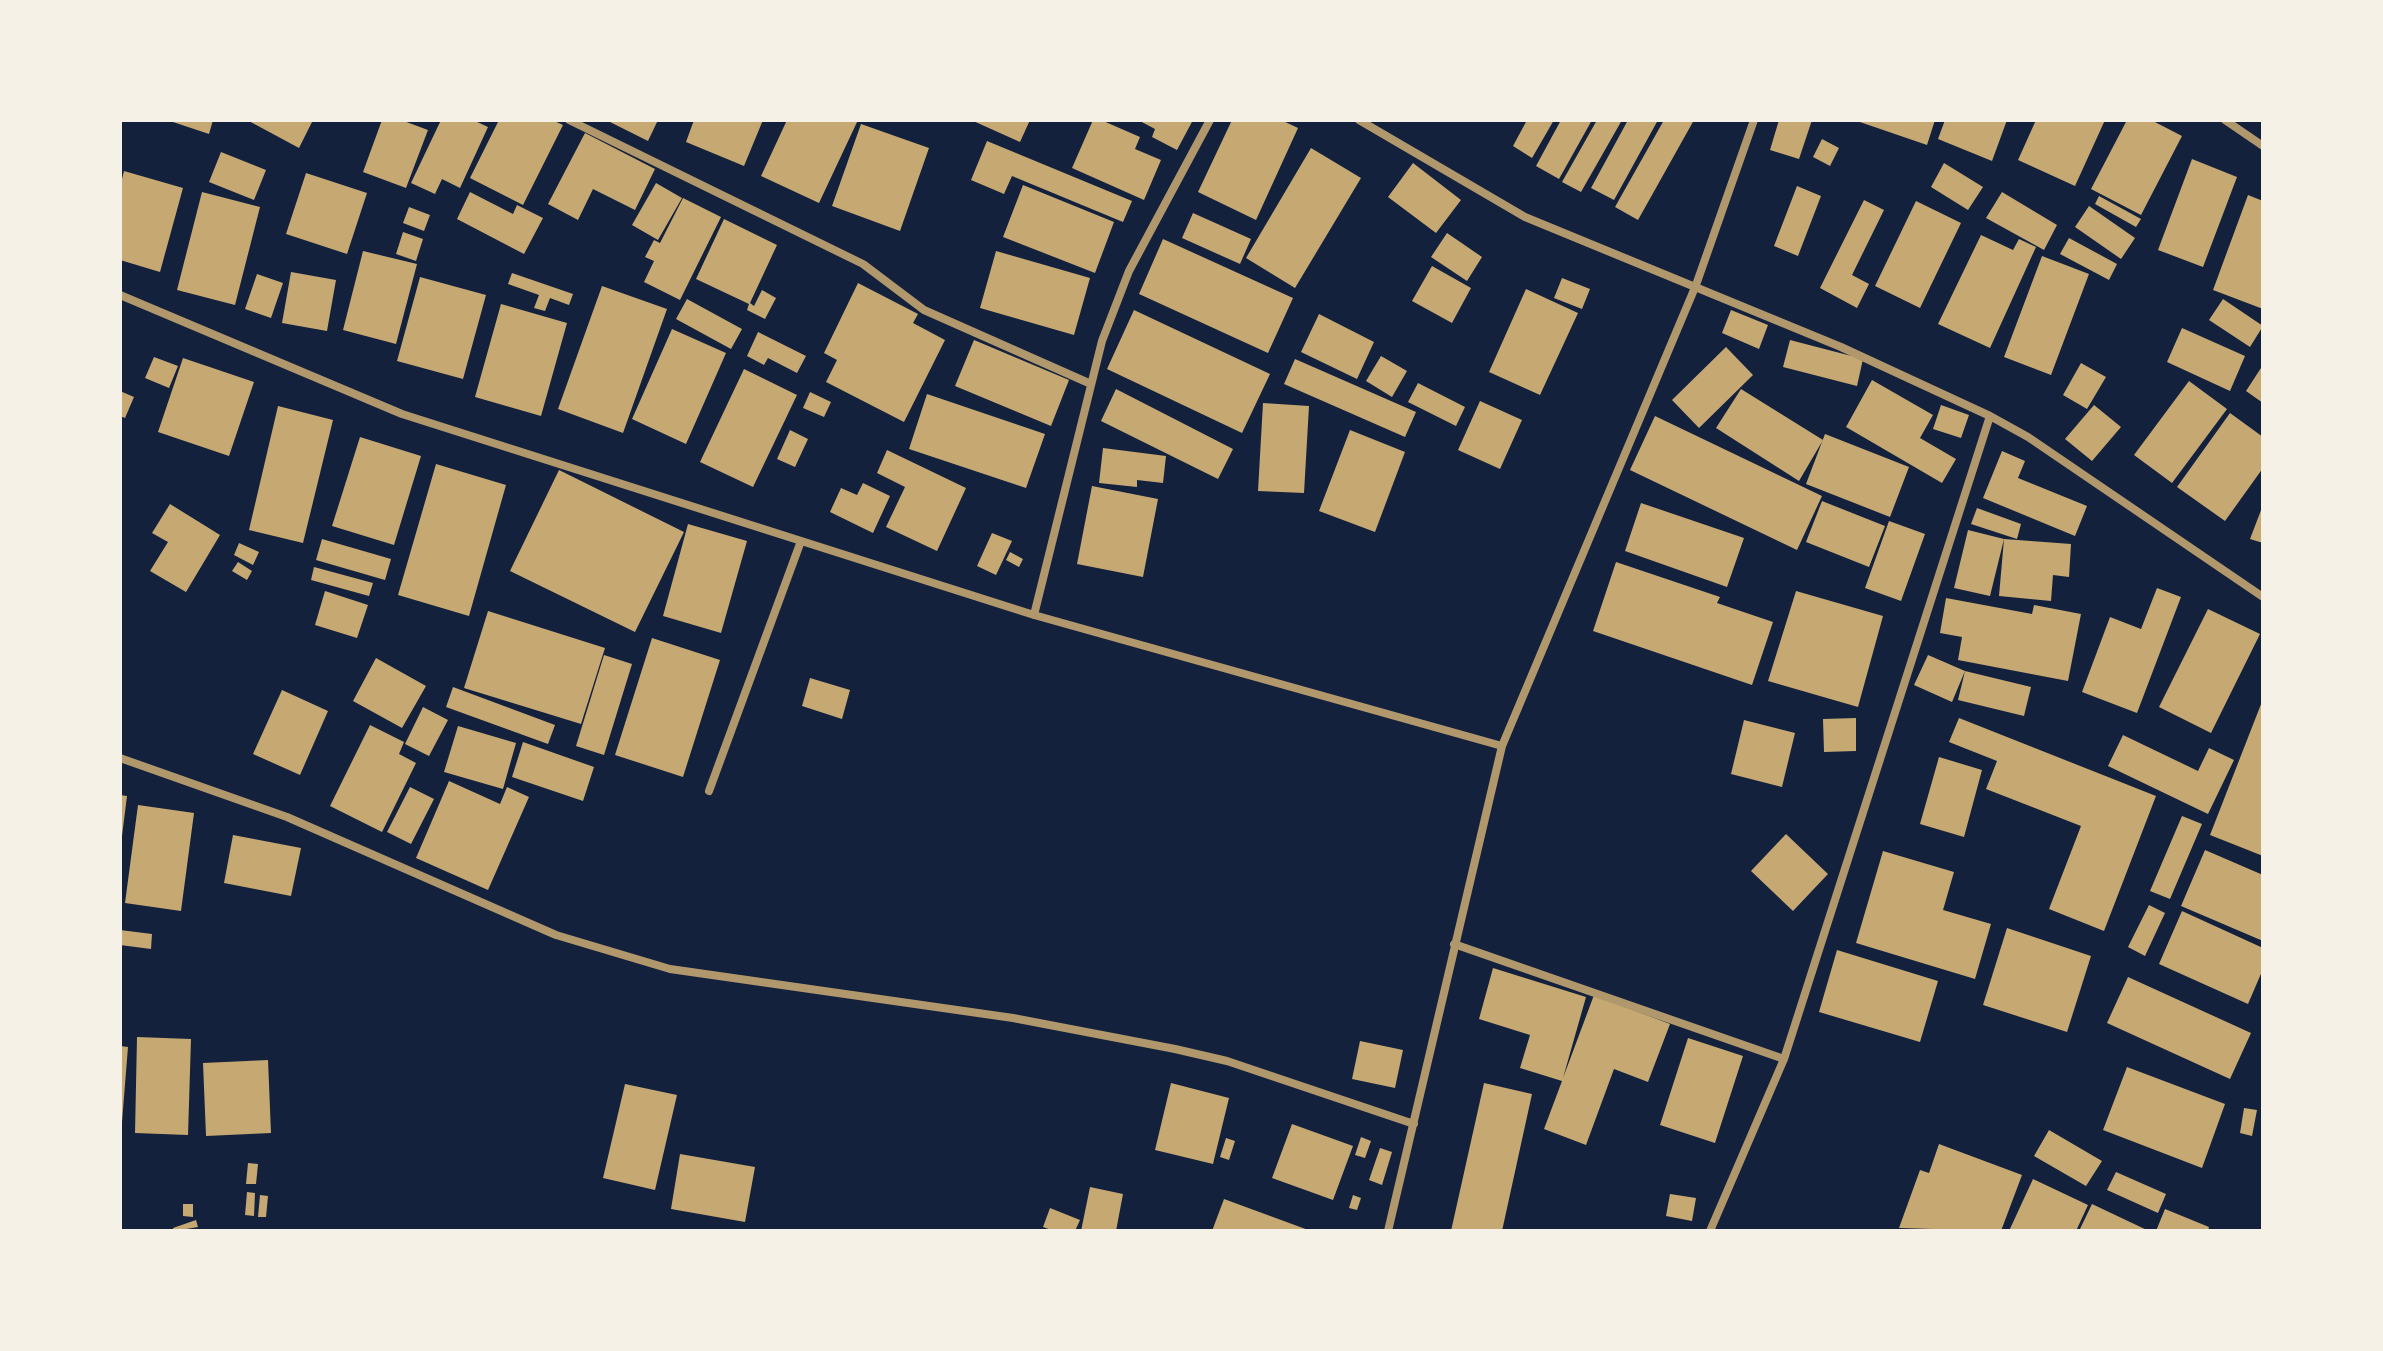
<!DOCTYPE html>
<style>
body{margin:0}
#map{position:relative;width:2383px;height:1351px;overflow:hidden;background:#14213d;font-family:Ubuntu,sans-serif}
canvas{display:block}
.frame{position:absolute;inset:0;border:122px solid #f6f1e7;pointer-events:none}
</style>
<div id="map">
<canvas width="2383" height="1351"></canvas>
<div class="frame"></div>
</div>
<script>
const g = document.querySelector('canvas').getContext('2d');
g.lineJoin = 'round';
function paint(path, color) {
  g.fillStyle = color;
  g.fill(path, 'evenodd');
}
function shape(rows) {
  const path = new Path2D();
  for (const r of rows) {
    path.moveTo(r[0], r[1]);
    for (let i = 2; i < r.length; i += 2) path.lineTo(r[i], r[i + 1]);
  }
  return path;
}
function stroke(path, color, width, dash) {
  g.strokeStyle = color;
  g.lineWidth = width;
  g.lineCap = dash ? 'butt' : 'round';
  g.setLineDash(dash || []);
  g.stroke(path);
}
paint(shape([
 [167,120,213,120,209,134],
 [247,120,313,120,299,148],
 [382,120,401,120,428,130,406,188,363,172],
 [441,120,473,120,488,127,460,188,442,179,435,194,411,183],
 [499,120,552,120,563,125,523,205,470,178],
 [606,120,658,120,648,141],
 [694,120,763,120,744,166,686,142],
 [787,120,858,120,819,203,761,176],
 [971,120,1030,120,1020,142],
 [1093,120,1101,120,1140,137,1135,149,1161,160,1144,200,1072,168],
 [1138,120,1193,120,1177,150,1152,137,1155,129],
 [1232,120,1281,120,1298,128,1256,220,1198,192],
 [1527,120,1554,120,1532,158,1513,146],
 [1561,120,1592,120,1559,179,1536,166],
 [1597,120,1622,120,1581,192,1562,182],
 [1628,120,1658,120,1614,200,1591,188],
 [1664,120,1694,120,1638,220,1615,207],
 [1779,120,1812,120,1799,159,1770,150],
 [1854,120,1935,120,1927,145],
 [1945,120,2007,120,1992,161,1938,139],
 [2036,120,2105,120,2075,186,2018,160],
 [2127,120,2151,120,2182,136,2141,215,2091,189],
 [861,124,929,148,900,231,832,206],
 [585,133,655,169,635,210,593,189,578,220,548,204],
 [1822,139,1839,148,1830,166,1813,157],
 [987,141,1132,201,1123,222,1012,176,1004,194,971,180],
 [1311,148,1361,178,1295,288,1246,258],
 [221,152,266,170,254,200,209,182],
 [2192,159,2237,177,2203,267,2158,250],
 [1413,163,1461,200,1436,233,1388,197],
 [1944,163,1983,187,1968,210,1931,187],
 [124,171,183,188,160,272,120,260,120,187],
 [306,173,367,193,347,254,286,234],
 [656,183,682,198,658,240,632,225],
 [1023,185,1114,222,1095,273,1003,237],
 [1797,186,1821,196,1798,256,1774,246],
 [202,192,260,207,235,305,177,290],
 [470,192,513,214,517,205,543,218,524,254,457,219],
 [2002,192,2057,225,2044,250,1986,218],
 [2248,195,2263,201,2263,309,2213,290],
 [2099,196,2141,219,2136,227,2095,204],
 [683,198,721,217,680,300,644,282,654,261,645,257,654,240,660,243],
 [1864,200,1884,210,1852,275,1869,284,1857,308,1820,288],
 [1916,201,1961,223,1920,308,1875,286],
 [2089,206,2135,238,2121,259,2075,227],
 [409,207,430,215,424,231,403,223],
 [1193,213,1251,239,1240,264,1182,238],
 [724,219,777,245,750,303,754,306,762,290,776,298,765,319,747,310,749,304,696,279],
 [403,232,423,239,416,261,396,254],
 [1447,233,1482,257,1467,281,1431,257],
 [1981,235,2013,250,2019,239,2036,247,1990,348,1938,324],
 [2069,238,2117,264,2109,280,2060,254],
 [1163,239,1293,298,1268,353,1139,294],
 [363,251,417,264,396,344,343,330],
 [996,251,1090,278,1074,335,980,308],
 [2042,256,2089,274,2051,375,2004,357],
 [1432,266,1471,288,1452,323,1412,301],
 [291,272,336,280,327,331,282,323],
 [512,273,573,294,569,305,550,298,545,311,534,308,539,295,508,284],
 [257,274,283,283,271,318,245,309],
 [420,277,486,295,463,379,397,361],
 [1562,278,1590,289,1582,309,1554,298],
 [858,283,918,314,913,323,945,340,904,422,826,382,837,360,824,353],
 [602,286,667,309,623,433,558,409],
 [1526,289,1578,313,1540,395,1489,372],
 [687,299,742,329,731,349,676,319],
 [2223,299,2263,326,2250,347,2209,320],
 [501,304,567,323,541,416,475,397],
 [1134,310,1270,374,1242,433,1107,369],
 [1731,310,1768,325,1759,349,1722,333],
 [1319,314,1374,342,1357,379,1301,352],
 [2182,328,2245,356,2230,391,2167,362],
 [672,329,726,353,686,444,632,419],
 [758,332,806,356,797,373,768,358,764,365,747,356],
 [974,340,1069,380,1051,426,955,386],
 [1790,340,1863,359,1857,386,1783,367],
 [1726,347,1753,375,1699,428,1672,400],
 [1381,356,1407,371,1392,397,1366,381],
 [154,357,178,366,169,388,145,378],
 [183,358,254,382,229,456,158,432],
 [1295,359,1416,412,1405,437,1284,384],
 [2081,363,2106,377,2087,409,2063,395],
 [2261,368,2263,369,2263,403,2246,391],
 [744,369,797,395,753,487,700,462],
 [1872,380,1933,415,1920,438,1956,459,1942,483,1846,427],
 [2189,381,2227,409,2172,483,2134,455],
 [1418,383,1465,407,1456,426,1408,402],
 [1116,389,1233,449,1218,479,1101,421],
 [1741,389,1823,440,1799,481,1716,428],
 [120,391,134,397,125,418,120,416],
 [810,392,831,402,824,417,803,408],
 [927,394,1045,434,1026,488,909,449],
 [1480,401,1522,420,1500,469,1458,450],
 [1263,403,1309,406,1304,493,1258,491],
 [1941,405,1969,415,1961,438,1933,429],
 [2094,405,2121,427,2092,461,2065,439],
 [278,406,333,420,303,543,249,530],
 [2230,413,2263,437,2263,468,2225,521,2177,487],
 [1655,416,1822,496,1797,550,1630,470],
 [790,430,808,439,795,467,777,459],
 [1350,430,1405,452,1375,532,1319,511],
 [1825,434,1909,467,1890,517,1806,484],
 [360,437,421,456,394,545,332,526],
 [1103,448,1166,456,1163,483,1137,480,1137,487,1099,483],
 [887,450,966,488,937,551,886,527,905,487,877,473],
 [2002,451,2025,461,2018,478,2087,506,2075,536,1983,498],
 [436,464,506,485,469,616,398,595],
 [559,470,684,532,635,632,510,571],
 [863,483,890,496,873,533,830,512,841,488,857,495],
 [1092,486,1158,499,1143,577,1077,564],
 [1822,501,1885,526,1869,567,1806,542],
 [1641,503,1744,538,1727,587,1625,551],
 [170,504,220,535,186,592,150,571,168,542,152,533],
 [2263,505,2263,543,2250,539],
 [1977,508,2021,524,2017,539,1971,524],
 [1889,521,1925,534,1901,601,1865,588],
 [688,524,747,541,721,633,663,616],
 [1968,530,2004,539,2071,544,2069,577,2053,575,2051,601,1999,596,2004,539,1990,596,1954,588],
 [992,533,1012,541,996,575,977,566],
 [322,539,391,559,385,580,316,560],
 [239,543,259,552,253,565,234,555],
 [1010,552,1023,559,1019,567,1006,560],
 [238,562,252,571,247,580,232,571],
 [1616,562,1720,597,1717,603,1773,622,1752,685,1593,631],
 [314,567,373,583,369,596,311,580],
 [2157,588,2181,597,2137,713,2082,692,2110,617,2141,629],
 [325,591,368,605,357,638,315,625],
 [1796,591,1883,616,1858,707,1768,681],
 [1946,598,2032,614,2034,605,2081,614,2068,681,1958,660,1962,637,1940,633],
 [2208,609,2260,634,2211,733,2159,707],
 [488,611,605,648,581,724,464,688],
 [652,638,720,660,683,777,615,755],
 [604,655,632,664,604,755,576,746],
 [1928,655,1965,671,1952,702,1914,685],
 [376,658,426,686,402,728,353,701],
 [1965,671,2031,687,2024,716,1958,700],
 [810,678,850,690,842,719,802,706],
 [453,687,555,725,548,744,446,707],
 [282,690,328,711,300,775,253,754],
 [2263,699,2263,856,2210,835],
 [423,707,448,720,429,756,405,744],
 [1856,718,1856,751,1824,752,1823,719],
 [1959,718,2156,796,2104,931,2049,909,2081,826,1986,789,1997,761,1949,742],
 [1744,720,1795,733,1782,787,1731,774],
 [370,725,404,742,399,754,416,763,382,832,330,806],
 [458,726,516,743,503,789,444,772],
 [2123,735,2198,771,2209,748,2234,760,2208,814,2108,766],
 [523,742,594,767,583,801,512,777],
 [1939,757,1982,770,1964,837,1920,824],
 [449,781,500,804,507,787,529,797,488,890,416,858],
 [410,787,434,799,411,844,387,832],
 [120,795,127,796,122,836,120,836],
 [138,805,194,813,181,911,125,903],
 [2182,816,2202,824,2170,899,2150,891],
 [1786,834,1828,874,1793,911,1751,871],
 [233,835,301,848,291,896,224,883],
 [2205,850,2263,875,2263,941,2181,906],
 [1883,851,1954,872,1943,910,1991,924,1975,979,1856,943],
 [2149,905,2165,913,2145,956,2128,947],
 [2182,911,2263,948,2263,969,2248,1004,2159,964],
 [2007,928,2091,956,2067,1032,1983,1005],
 [120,930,152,934,151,949,120,945],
 [1837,950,1938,981,1920,1042,1819,1012],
 [1493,968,1586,997,1563,1078,1594,995,1670,1024,1648,1082,1614,1069,1586,1145,1544,1129,1562,1081,1520,1068,1530,1035,1479,1019],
 [2128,977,2251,1033,2230,1079,2107,1023],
 [137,1037,191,1039,188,1135,135,1133],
 [1688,1038,1743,1056,1715,1143,1660,1125],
 [1360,1041,1403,1050,1395,1088,1352,1079],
 [120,1046,128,1047,122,1122,120,1122],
 [268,1060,271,1133,206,1136,203,1063],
 [2127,1067,2225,1104,2202,1168,2103,1130],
 [1171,1083,1229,1098,1213,1164,1155,1150],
 [1484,1083,1532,1094,1502,1231,1451,1231],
 [625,1084,677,1095,655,1190,603,1178],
 [2244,1108,2257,1110,2252,1136,2240,1133],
 [1292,1124,1353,1146,1333,1200,1272,1178],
 [2049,1130,2102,1161,2086,1186,2034,1156],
 [1361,1137,1371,1141,1365,1158,1355,1155],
 [1226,1138,1235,1141,1229,1160,1220,1157],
 [1939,1144,2022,1175,2001,1231,1899,1228,1920,1170,1929,1173],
 [1380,1148,1392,1152,1382,1185,1369,1180],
 [680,1154,755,1167,745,1222,671,1209],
 [248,1163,258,1164,256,1184,246,1184],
 [2116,1172,2166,1194,2158,1213,2107,1190],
 [2033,1179,2088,1205,2076,1231,2009,1231],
 [1090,1187,1123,1194,1116,1231,1081,1231],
 [247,1192,255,1193,254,1216,245,1215],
 [1670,1194,1696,1198,1692,1221,1666,1216],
 [260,1195,268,1196,266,1217,258,1217],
 [1353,1195,1361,1198,1357,1210,1349,1208],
 [1224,1199,1311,1231,1212,1231],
 [183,1204,193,1204,193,1217,183,1216],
 [2092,1204,2149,1231,2079,1231],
 [1050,1208,1080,1220,1075,1231,1054,1231,1043,1227],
 [2165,1209,2209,1227,2208,1231,2156,1231],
 [196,1220,198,1227,174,1231,173,1228]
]), '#c6a872');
stroke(shape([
 [569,120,863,264,924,310,1091,384],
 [1359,120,1525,217,1841,347,1990,416,2028,437,2263,597],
 [2225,120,2263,146],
 [120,295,402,414,1034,615,1502,746],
 [1034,615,1102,341,1129,271,1210,120],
 [120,758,287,817,556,935,670,969,1013,1018,1175,1049,1227,1061,1414,1124],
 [709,791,801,541],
 [1454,944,1784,1059],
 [1388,1231,1502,746,1696,285,1754,120],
 [1710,1231,1784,1059,1990,416]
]), '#b1986c', 8);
</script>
